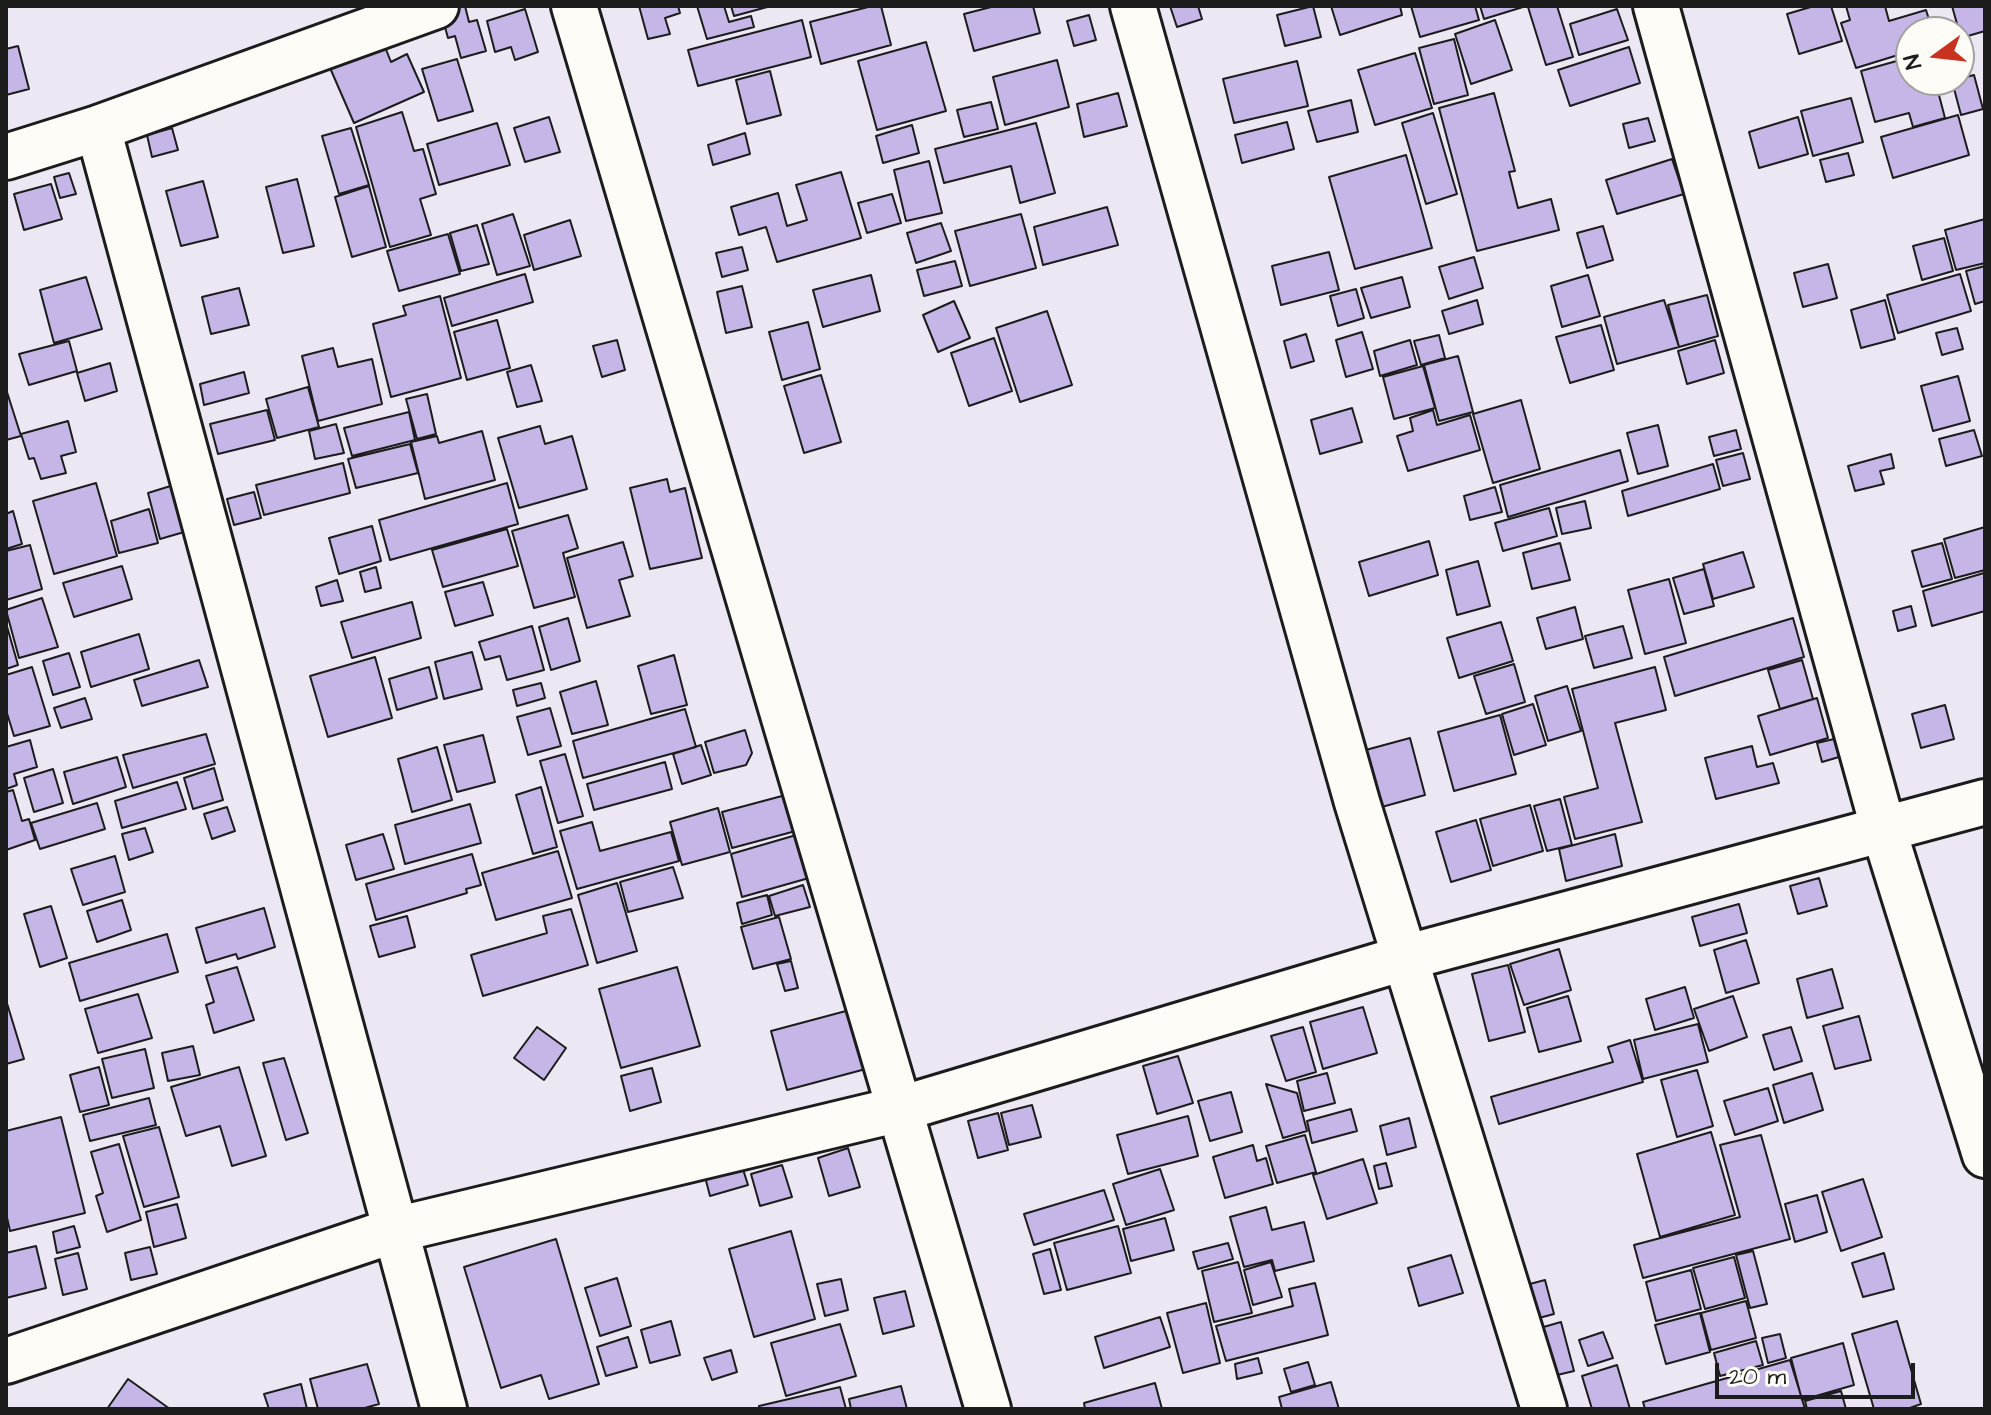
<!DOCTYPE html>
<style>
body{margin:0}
#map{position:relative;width:1991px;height:1415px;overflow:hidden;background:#ece7f2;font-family:"Architects Daughter",sans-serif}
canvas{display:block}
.frame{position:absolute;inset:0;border:8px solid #1c1c1c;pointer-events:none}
.north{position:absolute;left:1895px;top:16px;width:80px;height:80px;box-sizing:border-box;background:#fdfcf7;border:2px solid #a3a29f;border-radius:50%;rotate:255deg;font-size:22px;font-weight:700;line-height:32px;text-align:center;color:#1c1c1c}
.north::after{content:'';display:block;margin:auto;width:28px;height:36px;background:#c8321e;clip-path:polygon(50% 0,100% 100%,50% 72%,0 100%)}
.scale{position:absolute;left:1715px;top:1363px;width:200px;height:36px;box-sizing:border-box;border:4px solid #1c1c1c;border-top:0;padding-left:10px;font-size:24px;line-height:28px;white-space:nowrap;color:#1c1c1c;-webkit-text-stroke:6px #fdfcf7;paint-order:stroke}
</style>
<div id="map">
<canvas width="1991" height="1415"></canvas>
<div class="frame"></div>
<div class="north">N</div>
<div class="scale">20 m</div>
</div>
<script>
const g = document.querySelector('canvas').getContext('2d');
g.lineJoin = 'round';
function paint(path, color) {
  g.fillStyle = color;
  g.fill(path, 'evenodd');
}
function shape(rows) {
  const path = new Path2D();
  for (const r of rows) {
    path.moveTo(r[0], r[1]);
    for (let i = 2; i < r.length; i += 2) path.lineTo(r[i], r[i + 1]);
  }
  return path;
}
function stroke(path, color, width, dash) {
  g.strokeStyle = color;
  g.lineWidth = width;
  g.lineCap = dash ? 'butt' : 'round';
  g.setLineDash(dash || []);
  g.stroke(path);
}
const building = shape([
 [450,6,465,6,469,22,477,20,486,51,461,58,455,36,448,38,440,9,450,6],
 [639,6,678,6,680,13,665,18,670,34,648,39,639,6],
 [697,6,724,6,729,22,751,16,754,27,707,39,697,6],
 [731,6,771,6,734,16,731,6],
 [872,6,881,6,891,45,821,64,810,22,872,6],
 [995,6,1033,6,1040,33,974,51,964,14,995,6],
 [1170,6,1198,6,1202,19,1177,27,1170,6],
 [1313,6,1321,37,1285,46,1277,15,1313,6],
 [1331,6,1400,6,1402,15,1340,35,1331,6],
 [1411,6,1475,6,1479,20,1420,37,1411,6],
 [1480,6,1522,6,1523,7,1484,19,1480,6],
 [1557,6,1573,57,1546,65,1528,7,1557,6],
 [1814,6,1831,6,1842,41,1799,54,1787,14,1814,6],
 [1846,6,1885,6,1889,21,1926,10,1933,32,1911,32,1911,51,1856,68,1841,23,1850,20,1846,6],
 [1952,6,1985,6,1985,31,1961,38,1952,6],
 [525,9,538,52,515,60,511,47,495,52,487,21,525,9],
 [1617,9,1628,40,1579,55,1570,24,1617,9],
 [1089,15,1096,40,1074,46,1067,21,1089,15],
 [802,20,811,57,698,86,688,50,802,20],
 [1495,20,1512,70,1471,84,1455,34,1495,20],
 [381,37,391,62,407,54,424,92,354,123,327,61,381,37],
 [1454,39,1468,95,1434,104,1419,48,1454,39],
 [926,42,946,111,877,130,858,61,926,42],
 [18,46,29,89,6,95,6,49,18,46],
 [1629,47,1640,83,1570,106,1558,70,1629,47],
 [1415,53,1432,108,1375,125,1358,70,1415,53],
 [1911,57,1911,80,1935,80,1945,118,1913,127,1909,113,1875,122,1861,71,1911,57],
 [457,59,473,111,438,121,422,69,457,59],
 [1057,60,1069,107,1005,125,993,77,1057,60],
 [1297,61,1308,106,1234,123,1223,79,1297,61],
 [770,71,781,115,747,124,736,80,770,71],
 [1974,75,1983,109,1961,115,1952,81,1974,75],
 [1118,93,1127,126,1084,137,1077,104,1118,93],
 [1494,93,1515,171,1509,172,1518,208,1551,199,1559,230,1477,251,1439,108,1494,93],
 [1851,98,1863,142,1813,156,1801,111,1851,98],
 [1351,100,1358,132,1317,142,1308,111,1351,100],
 [991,102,998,129,964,137,957,110,991,102],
 [402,112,414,151,423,149,436,194,420,199,431,235,390,247,356,127,402,112],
 [1433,113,1457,194,1426,204,1402,123,1433,113],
 [1958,115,1969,155,1893,178,1881,137,1958,115],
 [549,117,560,152,525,162,514,128,549,117],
 [1798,117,1808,154,1759,168,1749,132,1798,117],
 [1648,118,1655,141,1629,148,1623,124,1648,118],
 [1287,122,1294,149,1242,163,1235,135,1287,122],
 [497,123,510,165,439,185,427,144,497,123],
 [1036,123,1055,193,1020,203,1011,166,944,183,935,149,1036,123],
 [912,125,919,153,883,163,876,136,912,125],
 [172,128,178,150,152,157,147,135,172,128],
 [351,128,369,185,339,194,322,136,351,128],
 [745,133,750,154,713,165,708,145,745,133],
 [1848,153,1854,175,1826,182,1820,160,1848,153],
 [1406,155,1432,248,1355,269,1329,177,1406,155],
 [1672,159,1684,194,1617,214,1606,180,1672,159],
 [929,161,942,213,906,221,894,170,929,161],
 [841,172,861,238,777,262,766,227,739,235,731,207,778,193,787,226,807,220,796,185,841,172],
 [69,173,76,194,60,198,54,177,69,173],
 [297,179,314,246,283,253,266,187,297,179],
 [203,181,218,237,181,246,166,191,203,181],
 [51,184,62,219,24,230,14,194,51,184],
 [369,186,386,247,352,257,335,197,369,186],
 [892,194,901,223,867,233,858,203,892,194],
 [1107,207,1118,245,1043,265,1034,227,1107,207],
 [513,214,530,266,497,275,482,224,513,214],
 [1021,214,1036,268,970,286,955,231,1021,214],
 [1985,219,1985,263,1956,270,1945,230,1985,219],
 [570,220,581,256,534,270,524,235,570,220],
 [941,223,951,251,916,263,907,233,941,223],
 [477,225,489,264,461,271,450,233,477,225],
 [1603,226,1613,260,1587,268,1577,233,1603,226],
 [448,234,460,274,399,291,387,251,448,234],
 [1944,238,1953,271,1922,280,1913,246,1944,238],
 [742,247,748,270,722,277,716,253,742,247],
 [1329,252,1339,290,1281,305,1272,266,1329,252],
 [1474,257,1483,288,1449,299,1439,267,1474,257],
 [955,261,962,286,924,296,917,270,955,261],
 [1828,264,1837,298,1803,307,1794,273,1828,264],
 [1985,266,1985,301,1975,304,1966,271,1985,266],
 [525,274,533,302,452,326,444,298,525,274],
 [1960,274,1971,311,1898,333,1887,295,1960,274],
 [871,275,880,311,823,327,813,290,871,275],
 [1588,275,1600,316,1562,327,1551,286,1588,275],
 [86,277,102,329,54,343,40,290,86,277],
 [1402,277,1410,307,1371,318,1361,288,1402,277],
 [742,286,752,327,726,333,717,292,742,286],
 [239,288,249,325,211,334,202,297,239,288],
 [1356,289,1364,318,1338,326,1330,296,1356,289],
 [1707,295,1718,336,1679,347,1668,305,1707,295],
 [440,296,461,378,391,397,373,324,406,315,403,306,440,296],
 [1477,300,1483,324,1449,334,1442,311,1477,300],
 [1664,300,1679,347,1617,364,1604,317,1664,300],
 [1885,300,1895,339,1861,348,1851,310,1885,300],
 [954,301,970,338,938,352,923,315,954,301],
 [1047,311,1072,385,1020,402,996,328,1047,311],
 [497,320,510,368,467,380,454,332,497,320],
 [808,322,820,369,782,380,769,332,808,322],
 [1601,325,1614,370,1570,383,1556,337,1601,325],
 [1957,328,1963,349,1942,355,1936,333,1957,328],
 [1362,332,1373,369,1346,377,1336,340,1362,332],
 [1306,334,1314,361,1291,368,1284,341,1306,334],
 [1439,335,1445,358,1421,365,1414,341,1439,335],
 [994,338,1012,391,969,406,951,353,994,338],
 [617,340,625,370,602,377,593,346,617,340],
 [1410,340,1417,365,1380,376,1374,351,1410,340],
 [1715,340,1724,373,1687,384,1678,351,1715,340],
 [69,341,77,371,29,385,19,354,69,341],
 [333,348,338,367,372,359,382,404,318,421,302,356,333,348],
 [1458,356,1473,412,1439,421,1424,365,1458,356],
 [110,363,117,391,85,401,77,373,110,363],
 [531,365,542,401,517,407,507,372,531,365],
 [1423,366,1435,408,1394,419,1383,377,1423,366],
 [244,372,249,393,204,405,200,384,244,372],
 [821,375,841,442,804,453,784,386,821,375],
 [1958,376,1970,421,1933,431,1921,386,1958,376],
 [308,387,319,427,277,438,266,399,308,387],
 [6,389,21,436,6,440,6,389],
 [427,394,436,434,417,439,406,399,427,394],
 [1521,400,1540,469,1493,483,1473,414,1521,400],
 [1352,408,1362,442,1320,454,1311,420,1352,408],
 [267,410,275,440,218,454,210,424,267,410],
 [1433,410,1437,425,1470,415,1480,450,1408,471,1397,436,1413,431,1410,418,1433,410],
 [409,412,415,440,352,456,344,428,409,412],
 [68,421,76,452,61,456,66,473,41,479,34,458,29,459,21,434,68,421],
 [336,424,344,453,315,459,309,431,336,424],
 [1658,425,1668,466,1638,474,1627,433,1658,425],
 [540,426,545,444,572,436,587,489,519,508,498,438,540,426],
 [1736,430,1741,449,1714,456,1709,437,1736,430],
 [1974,430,1982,456,1946,466,1939,439,1974,430],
 [482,431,495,480,425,499,411,442,437,436,439,443,482,431],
 [410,444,418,473,356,488,348,459,410,444],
 [1620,450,1628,481,1508,517,1500,485,1620,450],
 [1743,453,1750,479,1723,486,1716,460,1743,453],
 [1891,454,1894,468,1880,471,1884,484,1855,491,1848,466,1891,454],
 [343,463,350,493,264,515,256,485,343,463],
 [1713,464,1720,489,1628,516,1622,491,1713,464],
 [667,479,670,492,685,488,702,558,650,569,630,488,667,479],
 [96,483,117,556,54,574,33,501,96,483],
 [507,483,518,524,390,560,379,520,507,483],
 [177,484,191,530,160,539,148,493,177,484],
 [1495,487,1502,512,1470,520,1464,496,1495,487],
 [254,492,261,518,234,525,227,499,254,492],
 [1585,501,1591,528,1562,534,1556,508,1585,501],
 [1549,508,1557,536,1503,551,1495,523,1549,508],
 [149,509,158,543,119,553,111,521,149,509],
 [13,511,22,544,6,549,6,514,13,511],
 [568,515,578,548,563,553,575,597,534,608,512,531,568,515],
 [372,526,381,561,339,574,329,538,372,526],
 [1985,527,1985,570,1955,578,1944,539,1985,527],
 [507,529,518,566,443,587,432,550,507,529],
 [1429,541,1438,575,1369,596,1359,562,1429,541],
 [623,542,633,576,619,580,630,616,587,628,567,558,623,542],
 [1560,543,1570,580,1532,589,1523,553,1560,543],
 [1942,543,1952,579,1922,587,1912,551,1942,543],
 [30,545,42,589,6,600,6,551,30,545],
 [1743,552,1754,587,1713,599,1703,564,1743,552],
 [1478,561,1490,606,1457,615,1446,570,1478,561],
 [122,566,132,599,74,617,63,583,122,566],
 [376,567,381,588,365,592,360,572,376,567],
 [1704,569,1714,606,1684,614,1673,578,1704,569],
 [1984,573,1985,611,1932,626,1923,591,1984,573],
 [1669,579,1686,643,1645,654,1628,590,1669,579],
 [337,580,343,601,321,606,316,587,337,580],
 [483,582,493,615,455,626,445,592,483,582],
 [42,598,58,647,19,658,6,610,42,598],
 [412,602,421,638,352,658,341,622,412,602],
 [1911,606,1916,626,1898,631,1893,611,1911,606],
 [1575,607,1583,639,1546,649,1537,618,1575,607],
 [568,618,580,661,551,670,539,627,568,618],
 [1793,618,1804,657,1675,696,1664,657,1793,618],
 [1501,622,1513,661,1459,678,1447,638,1501,622],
 [6,623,18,665,6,669,6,623],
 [532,626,544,670,507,680,500,656,485,660,479,642,532,626],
 [1623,626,1632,658,1594,668,1585,636,1623,626],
 [139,634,149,669,91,687,81,652,139,634],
 [472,652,482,689,444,699,435,662,472,652],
 [69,653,80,687,53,695,43,661,69,653],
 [674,655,687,705,651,714,638,666,674,655],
 [375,657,392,718,328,737,310,676,375,657],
 [199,660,208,687,142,706,134,680,199,660],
 [1802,660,1813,699,1780,709,1768,670,1802,660],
 [1514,664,1525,702,1486,714,1474,676,1514,664],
 [32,667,50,726,14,736,6,710,6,675,32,667],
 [429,667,437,698,397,710,389,679,429,667],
 [1655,667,1666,710,1615,723,1642,822,1575,839,1564,797,1598,788,1572,689,1655,667],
 [596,681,608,725,572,734,560,692,596,681],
 [541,683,545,698,517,706,513,690,541,683],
 [1567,686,1581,731,1548,741,1535,696,1567,686],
 [85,698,92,719,61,728,54,708,85,698],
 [1817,698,1828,738,1770,755,1758,716,1817,698],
 [1533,704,1546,745,1514,755,1502,714,1533,704],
 [1945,705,1954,739,1921,748,1912,714,1945,705],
 [550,708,561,746,528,755,517,717,550,708],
 [685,709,696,747,583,778,573,741,685,709],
 [1500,715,1516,774,1454,791,1438,732,1500,715],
 [745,730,752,753,746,765,714,773,705,742,745,730],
 [206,734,215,764,133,788,123,755,206,734],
 [483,735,495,782,457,792,444,745,483,735],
 [1410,738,1425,795,1378,808,1362,751,1410,738],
 [1834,739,1839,757,1822,762,1817,743,1834,739],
 [30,740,37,767,14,774,17,785,6,789,6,747,30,740],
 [701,745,711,775,682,784,673,754,701,745],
 [1752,746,1757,767,1773,763,1779,783,1716,799,1705,758,1752,746],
 [437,747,452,800,412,812,398,759,437,747],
 [565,754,583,816,558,823,540,761,565,754],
 [117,757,126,787,73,804,64,772,117,757],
 [665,762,672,789,594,810,587,784,665,762],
 [214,768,223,800,193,809,184,778,214,768],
 [53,769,63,803,34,812,24,778,53,769],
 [177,782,186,809,122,828,115,801,177,782],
 [541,787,557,847,533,854,516,795,541,787],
 [13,790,22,821,29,819,35,840,6,850,6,792,13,790],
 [797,792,807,828,732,848,722,812,797,792],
 [1560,799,1572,845,1547,851,1534,806,1560,799],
 [97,803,105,829,40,849,31,823,97,803],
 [470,804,481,843,405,864,395,825,470,804],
 [1530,805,1543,851,1493,866,1480,819,1530,805],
 [227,807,235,831,212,839,204,814,227,807],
 [718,808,730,852,682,865,670,822,718,808],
 [1476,820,1491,870,1451,882,1436,832,1476,820],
 [592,822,600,851,671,832,679,861,577,889,560,831,592,822],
 [145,828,153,852,129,860,122,834,145,828],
 [810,831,823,874,742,897,731,854,810,831],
 [383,834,394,869,356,880,346,845,383,834],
 [1615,834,1622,866,1566,881,1559,849,1615,834],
 [558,851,572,898,496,920,482,873,558,851],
 [472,854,481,885,466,889,467,893,376,920,366,884,472,854],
 [115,856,125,892,83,905,71,869,115,856],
 [673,867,683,898,628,912,620,882,673,867],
 [1819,878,1827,906,1798,914,1790,886,1819,878],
 [617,883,637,951,597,963,578,895,617,883],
 [803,885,810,907,775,916,769,896,803,885],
 [767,895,772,915,742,924,737,903,767,895],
 [122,900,131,930,97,942,87,911,122,900],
 [1739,904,1747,933,1700,946,1692,917,1739,904],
 [51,906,67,958,40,967,24,914,51,906],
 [264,908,275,947,238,959,236,954,206,963,196,928,264,908],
 [571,909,588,965,483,996,471,955,547,933,543,916,571,909],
 [407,916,415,947,379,957,370,926,407,916],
 [779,917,791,959,753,969,741,927,779,917],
 [167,934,178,972,80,1001,69,963,167,934],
 [1746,940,1759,983,1726,993,1714,950,1746,940],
 [1559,949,1571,990,1524,1005,1510,964,1559,949],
 [791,961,798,988,785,991,777,964,791,961],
 [1508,965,1525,1032,1489,1041,1472,974,1508,965],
 [237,967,254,1020,214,1033,206,1005,214,1002,206,976,237,967],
 [677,967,700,1046,621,1068,599,989,677,967],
 [1832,969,1843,1008,1807,1018,1797,979,1832,969],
 [1685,987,1694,1018,1655,1030,1646,999,1685,987],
 [138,994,152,1038,98,1053,85,1009,138,994],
 [1568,996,1581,1041,1539,1052,1527,1008,1568,996],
 [1733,996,1747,1037,1709,1051,1694,1009,1733,996],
 [6,1000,24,1059,6,1064,6,1000],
 [861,1007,877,1066,787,1090,771,1031,861,1007],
 [1363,1007,1377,1053,1323,1069,1310,1022,1363,1007],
 [1859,1016,1871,1060,1835,1069,1823,1026,1859,1016],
 [1698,1024,1708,1062,1643,1079,1634,1040,1698,1024],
 [537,1027,566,1048,544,1080,514,1058,537,1027],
 [1303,1027,1316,1072,1286,1081,1271,1036,1303,1027],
 [1791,1027,1802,1061,1774,1070,1763,1035,1791,1027],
 [1630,1040,1643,1082,1499,1124,1491,1097,1613,1062,1608,1047,1630,1040],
 [193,1046,200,1075,168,1081,162,1053,193,1046],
 [145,1049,154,1088,112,1098,102,1059,145,1049],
 [1178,1056,1193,1103,1157,1114,1143,1066,1178,1056],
 [284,1058,308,1133,286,1140,263,1063,284,1058],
 [99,1067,109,1105,80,1112,70,1075,99,1067],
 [239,1067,266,1156,232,1166,220,1126,186,1136,171,1087,239,1067],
 [652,1068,661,1102,630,1111,621,1076,652,1068],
 [1697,1070,1713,1126,1677,1137,1661,1080,1697,1070],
 [1327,1073,1335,1103,1304,1111,1297,1081,1327,1073],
 [1812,1073,1823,1110,1784,1123,1773,1085,1812,1073],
 [1266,1084,1297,1093,1307,1131,1283,1138,1266,1084],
 [1768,1088,1778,1121,1735,1135,1724,1101,1768,1088],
 [1231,1092,1242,1132,1210,1141,1198,1101,1231,1092],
 [149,1098,156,1125,90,1141,83,1115,149,1098],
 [1032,1105,1041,1137,1009,1145,1001,1113,1032,1105],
 [1351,1109,1357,1131,1312,1143,1307,1121,1351,1109],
 [998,1113,1008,1150,978,1158,968,1121,998,1113],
 [1188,1116,1198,1156,1128,1174,1117,1135,1188,1116],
 [61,1117,85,1213,10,1231,6,1213,6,1131,61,1117],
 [1409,1118,1416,1147,1387,1155,1380,1126,1409,1118],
 [159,1127,179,1197,144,1207,123,1136,159,1127],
 [1711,1132,1735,1215,1660,1237,1637,1154,1711,1132],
 [1305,1135,1316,1172,1277,1183,1266,1146,1305,1135],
 [1761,1135,1790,1239,1643,1278,1634,1245,1740,1217,1720,1145,1761,1135],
 [119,1144,141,1220,107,1232,96,1196,103,1193,91,1152,119,1144],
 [1253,1145,1257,1161,1266,1158,1273,1184,1225,1198,1213,1157,1253,1145],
 [848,1148,860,1187,829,1196,818,1158,848,1148],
 [1363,1159,1377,1203,1327,1219,1313,1175,1363,1159],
 [741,1163,748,1185,710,1196,704,1173,741,1163],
 [1386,1163,1392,1186,1379,1189,1374,1166,1386,1163],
 [782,1165,792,1197,760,1206,751,1174,782,1165],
 [1160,1169,1174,1210,1126,1225,1113,1184,1160,1169],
 [1863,1179,1882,1237,1841,1251,1822,1192,1863,1179],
 [1104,1190,1114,1220,1034,1245,1024,1214,1104,1190],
 [1817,1195,1827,1232,1795,1242,1785,1204,1817,1195],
 [177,1204,186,1238,154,1247,146,1212,177,1204],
 [1266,1207,1272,1230,1304,1222,1314,1261,1275,1271,1272,1260,1244,1267,1230,1217,1266,1207],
 [1165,1218,1174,1250,1131,1261,1123,1229,1165,1218],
 [74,1226,80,1247,57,1253,53,1232,74,1226],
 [1118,1226,1131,1273,1067,1290,1054,1243,1118,1226],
 [791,1231,815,1319,754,1337,729,1249,791,1231],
 [556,1239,599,1384,549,1399,541,1375,501,1388,464,1267,556,1239],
 [1228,1243,1233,1259,1198,1269,1193,1252,1228,1243],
 [36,1246,46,1288,6,1298,6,1253,36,1246],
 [150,1247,157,1274,131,1280,125,1253,150,1247],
 [1050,1249,1061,1290,1044,1294,1033,1254,1050,1249],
 [1753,1251,1767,1304,1750,1308,1736,1255,1753,1251],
 [78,1253,87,1289,63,1295,55,1259,78,1253],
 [1884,1253,1894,1289,1863,1297,1852,1263,1884,1253],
 [1451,1255,1463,1293,1419,1306,1408,1268,1451,1255],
 [1734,1257,1745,1298,1705,1309,1693,1268,1734,1257],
 [1238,1262,1252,1313,1214,1322,1202,1271,1238,1262],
 [1271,1262,1282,1297,1253,1305,1244,1270,1271,1262],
 [1691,1270,1701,1309,1656,1321,1646,1282,1691,1270],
 [617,1278,631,1326,600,1336,585,1288,617,1278],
 [841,1279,848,1310,825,1316,817,1284,841,1279],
 [1545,1280,1554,1314,1535,1319,1526,1285,1545,1280],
 [1315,1283,1328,1335,1226,1361,1216,1326,1293,1306,1289,1289,1315,1283],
 [905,1291,914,1326,883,1334,874,1298,905,1291],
 [1746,1301,1756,1338,1711,1350,1701,1313,1746,1301],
 [1206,1303,1220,1363,1183,1373,1167,1313,1206,1303],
 [1700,1313,1710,1352,1666,1364,1655,1325,1700,1313],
 [1160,1317,1170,1347,1104,1368,1095,1337,1160,1317],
 [671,1321,680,1355,650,1363,641,1330,671,1321],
 [1897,1321,1921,1404,1907,1409,1874,1409,1852,1334,1897,1321],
 [1561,1322,1574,1371,1553,1376,1540,1328,1561,1322],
 [840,1324,856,1376,786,1396,771,1343,840,1324],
 [1603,1332,1613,1358,1588,1366,1579,1340,1603,1332],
 [1780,1334,1786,1358,1768,1363,1762,1338,1780,1334],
 [628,1337,637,1367,606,1376,597,1347,628,1337],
 [1756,1341,1763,1365,1720,1376,1714,1353,1756,1341],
 [1843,1343,1854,1385,1802,1400,1791,1358,1843,1343],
 [731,1350,737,1372,712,1380,704,1358,731,1350],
 [1258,1358,1262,1373,1237,1379,1235,1364,1258,1358],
 [1790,1360,1805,1409,1645,1409,1643,1402,1790,1360],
 [1308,1362,1315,1385,1291,1392,1284,1369,1308,1362],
 [367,1364,379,1404,361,1409,318,1409,310,1379,367,1364],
 [1617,1365,1630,1409,1592,1409,1582,1376,1617,1365],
 [128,1379,170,1409,107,1409,128,1379],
 [1331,1382,1339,1409,1282,1409,1279,1397,1331,1382],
 [1155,1383,1162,1409,1085,1409,1084,1403,1155,1383],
 [301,1384,307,1409,269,1409,264,1394,301,1384],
 [901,1386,907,1409,851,1409,849,1399,901,1386],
 [840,1387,846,1409,759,1409,759,1406,840,1387],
 [1841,1391,1846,1409,1807,1409,1805,1401,1841,1391]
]);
paint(building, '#c6b6e7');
stroke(building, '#1c1c1c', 2);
const minor = shape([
 [1133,6,1357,802,1544,1409],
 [1656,6,1884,831,1985,1155],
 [98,128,444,1409],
 [6,157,98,128,436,6],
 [6,1361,395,1230,900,1109,1404,958,1985,802]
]);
const tertiary = shape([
 [574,6,988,1409]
]);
stroke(minor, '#1c1c1c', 50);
stroke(tertiary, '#1c1c1c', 50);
stroke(minor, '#fdfcf7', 44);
stroke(tertiary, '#fdfcf7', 44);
</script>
